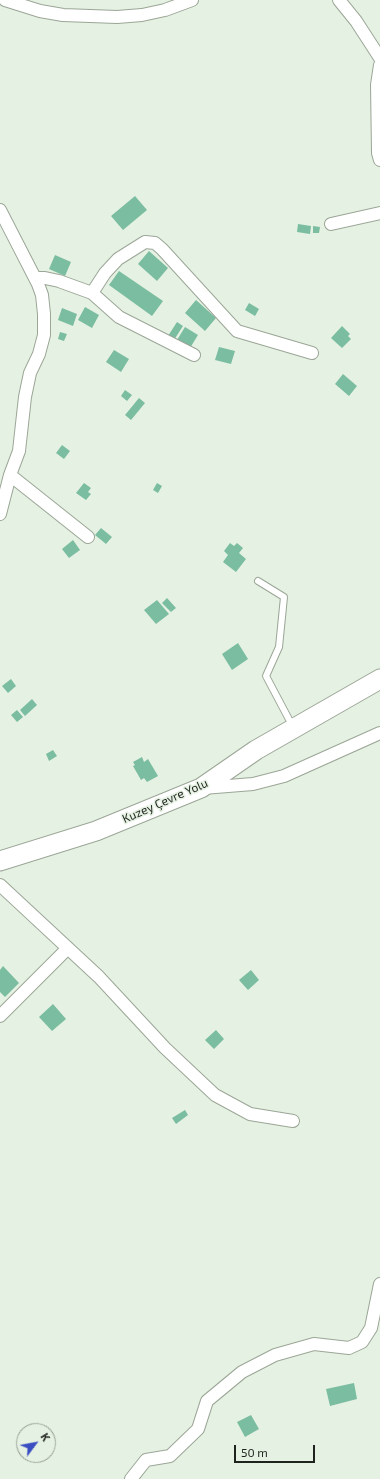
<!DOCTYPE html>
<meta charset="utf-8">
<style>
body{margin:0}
#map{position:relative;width:380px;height:1479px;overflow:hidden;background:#e5f1e2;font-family:"Exo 2",sans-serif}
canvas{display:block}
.north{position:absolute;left:16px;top:1423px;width:40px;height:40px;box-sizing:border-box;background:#e5f1e2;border:1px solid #969f94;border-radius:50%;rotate:58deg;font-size:11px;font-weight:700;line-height:16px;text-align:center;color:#1f231e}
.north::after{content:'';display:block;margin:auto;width:14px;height:18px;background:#3b4ec1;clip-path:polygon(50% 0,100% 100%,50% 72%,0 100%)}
.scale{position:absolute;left:234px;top:1445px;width:81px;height:18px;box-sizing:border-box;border:2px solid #1f231e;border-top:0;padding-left:5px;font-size:12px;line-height:14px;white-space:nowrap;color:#1f231e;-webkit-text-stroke:3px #e5f1e2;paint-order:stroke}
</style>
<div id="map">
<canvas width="380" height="1479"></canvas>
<div class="north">K</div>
<div class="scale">50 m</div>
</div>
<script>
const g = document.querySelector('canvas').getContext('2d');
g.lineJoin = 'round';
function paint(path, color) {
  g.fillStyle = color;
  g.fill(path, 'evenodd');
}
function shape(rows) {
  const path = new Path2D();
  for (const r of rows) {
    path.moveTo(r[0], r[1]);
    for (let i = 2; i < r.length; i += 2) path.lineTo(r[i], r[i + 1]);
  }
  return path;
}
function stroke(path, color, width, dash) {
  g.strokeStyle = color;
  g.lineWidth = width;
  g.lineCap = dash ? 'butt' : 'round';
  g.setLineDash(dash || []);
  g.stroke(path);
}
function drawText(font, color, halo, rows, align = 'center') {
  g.font = font + ' "Exo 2",sans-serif';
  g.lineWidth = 3;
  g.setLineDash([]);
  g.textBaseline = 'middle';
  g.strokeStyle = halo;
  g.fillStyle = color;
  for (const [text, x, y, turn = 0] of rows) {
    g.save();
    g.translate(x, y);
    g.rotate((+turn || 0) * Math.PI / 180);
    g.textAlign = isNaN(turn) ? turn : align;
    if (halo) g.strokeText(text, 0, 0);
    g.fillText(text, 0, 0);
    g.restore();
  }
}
paint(shape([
 [135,196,147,210,123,230,111,216],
 [298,224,311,226,310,234,297,232],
 [313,226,320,227,319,233,313,233],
 [149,251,168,268,157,281,138,264],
 [55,255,71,262,65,276,49,269],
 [119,271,163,301,152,316,109,285],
 [196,300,216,318,205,331,185,313],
 [249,303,259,309,255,316,245,310],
 [85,307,99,315,92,328,78,320],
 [62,308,77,314,73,326,58,320],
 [177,322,183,326,174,340,168,336],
 [342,326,350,334,348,336,351,339,342,348,331,338],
 [185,327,198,335,190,348,177,340],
 [60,332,67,334,64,341,58,339],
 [219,347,235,351,231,364,215,360],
 [114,350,129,359,121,372,106,362],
 [343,374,357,386,349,396,335,384],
 [125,390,132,395,127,401,121,396],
 [139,398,145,403,131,420,125,415],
 [62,445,70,451,64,459,56,453],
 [84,483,91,488,88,492,91,494,86,500,76,493],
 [157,483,162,486,158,493,153,490],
 [101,528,112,537,106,544,95,535],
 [73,540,80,550,69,558,62,549],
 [230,543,234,546,237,543,243,548,239,553,246,559,236,572,223,562,228,555,224,551],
 [167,598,176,608,171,612,162,603],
 [157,600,169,614,156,624,144,610],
 [238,643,248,659,232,670,222,654],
 [11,679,16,686,8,693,2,686],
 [32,699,37,705,25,716,20,710],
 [17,710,23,717,17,722,11,715],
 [53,750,57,756,49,761,46,754],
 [142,757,144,762,148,759,158,776,147,782,144,778,141,780,133,766,135,765,133,762],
 [3,966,19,983,5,997,0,992,0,970],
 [251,970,259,980,248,990,239,980],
 [53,1004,66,1019,52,1031,39,1017],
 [216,1030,224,1039,214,1049,205,1040],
 [185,1110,188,1115,176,1124,172,1118],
 [354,1383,357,1399,330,1406,326,1389],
 [251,1415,259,1429,245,1437,237,1422]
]), '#7bbda0');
const lane = shape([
 [258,581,284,597,279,647,266,676,293,727]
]);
const street = shape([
 [5,0,40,11,63,15,117,17,142,15,165,10,192,0],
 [339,0,356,21,380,58],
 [380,65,377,85,378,153,380,160],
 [0,210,38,284,42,295,44,314,44,335,39,354,30,373,25,397,19,451,10,475,0,514],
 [331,224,380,213],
 [35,278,45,278,59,281,92,293,105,273,118,259,145,242,155,243,162,249,237,331,312,353],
 [92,293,119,317,194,355],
 [10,475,88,537],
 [203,788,253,784,284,776,380,733],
 [0,885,99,977,165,1048,215,1095,250,1114,293,1121],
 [0,1016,68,948],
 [131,1479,146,1460,170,1456,198,1429,207,1401,242,1372,275,1355,314,1344,349,1348,362,1342,371,1328,380,1284]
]);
const primary = shape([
 [0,861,96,831,201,788,256,750,380,679]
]);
stroke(lane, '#9ba697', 8);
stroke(street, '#9ba697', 14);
stroke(primary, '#9ba697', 21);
stroke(lane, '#fff', 6);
stroke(street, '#fff', 12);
stroke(primary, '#fff', 19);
drawText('12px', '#1f231e', '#e5f1e2', [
 ["Kuzey Çevre Yolu",165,801,-24]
]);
</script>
